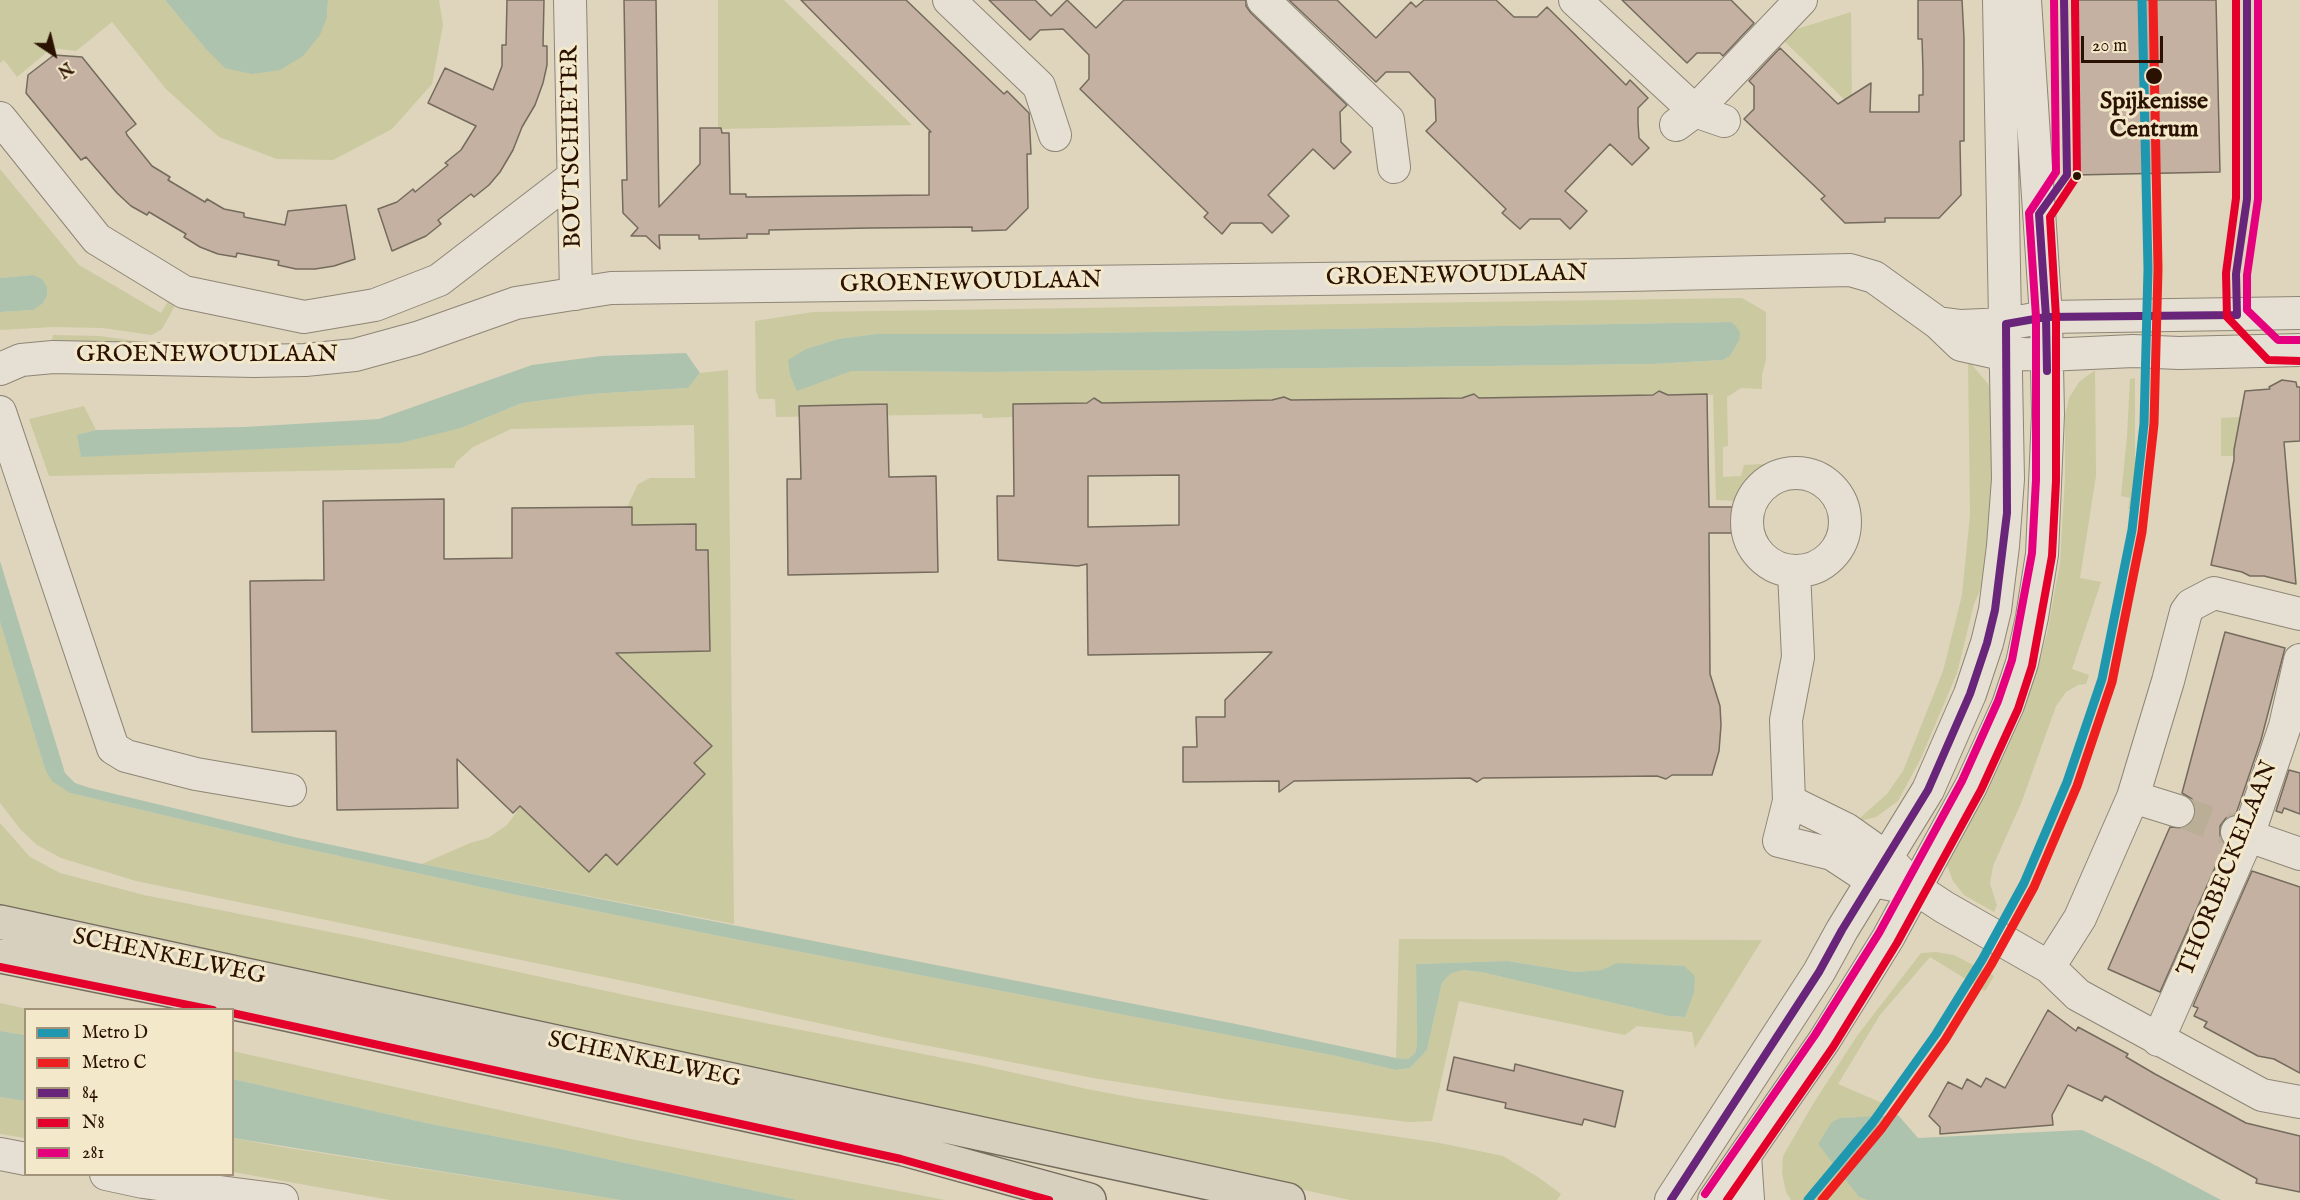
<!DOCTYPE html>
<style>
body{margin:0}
#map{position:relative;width:2300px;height:1200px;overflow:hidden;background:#ded5bc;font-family:"IM FELL English",serif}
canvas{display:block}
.legend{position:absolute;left:24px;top:1008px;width:210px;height:168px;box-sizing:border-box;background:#f3e8ca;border:2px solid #a3927a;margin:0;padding:8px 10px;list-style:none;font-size:18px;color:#2b1101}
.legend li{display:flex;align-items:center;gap:12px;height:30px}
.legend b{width:30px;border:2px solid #a3927a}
.north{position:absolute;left:24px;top:24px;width:60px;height:60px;-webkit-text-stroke:4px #f3e8ca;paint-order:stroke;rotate:145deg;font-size:16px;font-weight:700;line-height:24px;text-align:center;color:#2b1101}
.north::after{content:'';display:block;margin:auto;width:21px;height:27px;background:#2b1101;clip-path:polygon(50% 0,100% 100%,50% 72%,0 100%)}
.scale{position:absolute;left:2081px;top:36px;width:82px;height:27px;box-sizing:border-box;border:3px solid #2b1101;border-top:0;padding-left:8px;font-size:18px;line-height:21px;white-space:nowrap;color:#2b1101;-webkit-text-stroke:4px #f3e8ca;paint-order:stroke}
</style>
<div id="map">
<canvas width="2300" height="1200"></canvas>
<ul class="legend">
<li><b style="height:8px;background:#1f98af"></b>Metro D</li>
<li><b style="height:8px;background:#ef1f1f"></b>Metro C</li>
<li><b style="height:8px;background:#68257a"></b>84</li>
<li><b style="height:8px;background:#e4002b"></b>N8</li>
<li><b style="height:8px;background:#e5007d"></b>281</li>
</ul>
<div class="north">N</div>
<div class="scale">20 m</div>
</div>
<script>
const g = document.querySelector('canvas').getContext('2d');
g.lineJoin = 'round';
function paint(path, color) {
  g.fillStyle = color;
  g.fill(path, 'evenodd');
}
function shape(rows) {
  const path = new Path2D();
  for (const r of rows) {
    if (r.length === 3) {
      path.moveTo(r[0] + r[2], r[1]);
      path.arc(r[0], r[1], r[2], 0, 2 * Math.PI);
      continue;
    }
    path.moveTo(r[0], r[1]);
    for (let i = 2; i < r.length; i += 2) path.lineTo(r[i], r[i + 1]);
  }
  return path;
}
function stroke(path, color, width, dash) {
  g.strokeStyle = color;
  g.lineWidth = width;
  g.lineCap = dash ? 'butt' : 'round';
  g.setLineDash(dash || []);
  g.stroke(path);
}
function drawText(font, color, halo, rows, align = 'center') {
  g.font = font + ' "IM FELL English",serif';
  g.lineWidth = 6;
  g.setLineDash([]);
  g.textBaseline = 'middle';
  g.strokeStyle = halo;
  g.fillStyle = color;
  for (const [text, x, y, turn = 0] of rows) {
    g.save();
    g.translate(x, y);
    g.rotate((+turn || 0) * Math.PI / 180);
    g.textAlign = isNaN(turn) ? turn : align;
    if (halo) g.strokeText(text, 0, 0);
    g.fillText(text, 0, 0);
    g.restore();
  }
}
paint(shape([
 [0,0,165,0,205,48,327,17,328,0,439,0,443,25,432,84,392,129,333,160,277,159,219,137,166,89,112,22,76,51,52,48,17,77,4,60,0,63],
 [718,0,784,0,912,125,718,129],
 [1851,12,1852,107,1781,38,1788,32],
 [0,169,79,265,161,313,170,298,177,302,162,329,152,335,103,328,54,327,0,330,0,312,33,310,33,275,0,278],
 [1742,298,1766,312,1766,360,1762,375,1762,389,1741,388,1727,397,1728,446,1723,447,1723,477,1741,476,1744,465,1763,464,1764,468,1755,475,1737,501,1716,500,1713,395,1666,395,1660,392,1653,395,1478,398,1472,395,1464,398,1290,400,1283,397,1276,400,1101,403,1094,400,1087,403,1013,404,1013,417,983,418,982,414,776,417,775,399,759,399,756,391,755,321,813,312],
 [1730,322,1736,326,1739,341,1730,356,1723,360,1652,364,990,372,851,371,806,349,838,339,875,334,1036,334],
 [53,335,100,336,157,344,50,349],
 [1968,360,1988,384,1995,402,1992,563,1974,604,1957,673,1921,758,1898,801,1876,817,1860,821,1861,817,1887,794,1903,771,1943,671,1962,595,1970,515],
 [728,370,734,924,422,864,470,843,488,838,507,825,524,802,601,643,633,621,628,505,638,484,650,478,695,478,694,425,511,429,473,447,456,462,454,468,49,476,29,419,84,406,96,430,78,435,81,457,461,428,522,403,591,394,688,388,700,373],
 [2095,370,2096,476,2080,578,2101,582,2072,669,2089,675,2086,684,2078,685,2066,692,2056,706,2022,801,1993,866,1990,884,1997,905,1994,912,1964,895,1953,881,1946,863,2035,676,2047,634,2060,562,2065,477,2065,416,2069,398,2079,382],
 [2135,378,2135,453,2136,510,2128,509,2130,498,2121,496,2127,436,2130,379],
 [2240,417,2234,450,2241,456,2221,456,2221,418],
 [0,622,45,769,70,793,289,845,512,894,734,939,1336,1056,1396,1070,1410,1068,1427,1050,1442,983,1450,974,1462,970,1481,972,1669,1016,1684,1017,1618,963,1603,970,1575,972,1508,961,1416,964,1417,1044,1415,1053,1408,1059,1396,1058,1399,939,1762,940,1695,1048,1692,1032,1637,1026,1625,1035,1459,1001,1432,1121,1408,1122,1225,1099,1093,1078,883,1037,638,984,136,881,61,858,37,845,21,830,0,803],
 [0,823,30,857,60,873,144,895,365,939,648,1000,979,1065,1087,1089,1140,1099,1440,1143,1503,1156,1538,1177,1561,1194,1557,1200,1350,1200,0,906],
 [1936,952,1954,955,1994,976,1985,991,1930,957,1880,1015,1838,1084,1882,1103,1871,1117,1840,1118,1859,1197,1868,1200,1791,1200,1786,1192,1782,1173,1783,1156,1813,1104,1857,1036,1921,953],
 [0,1003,27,1009,25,1035,0,1031],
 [232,1051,631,1139,945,1200,798,1200,556,1148,431,1124,233,1079],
 [0,1097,25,1101,25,1138,0,1134],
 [232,1138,282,1147,621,1200,390,1200,233,1172]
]), '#cac9a0');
paint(shape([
 [165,0,328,0,327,17,320,35,303,56,280,70,252,74,225,68,205,48],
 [33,275,42,279,47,287,47,295,43,303,33,310,0,312,0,278],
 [1731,322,1736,326,1740,333,1739,341,1730,356,1723,360,1652,364,990,372,851,371,797,391,790,375,788,360,806,349,838,339,875,334,1036,334],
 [686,353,700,373,688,388,591,394,522,403,461,428,400,443,81,457,77,435,96,430,245,427,379,419,532,365,601,356],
 [0,561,65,773,75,783,90,788,294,837,422,864,1236,1024,1396,1058,1408,1059,1415,1053,1417,1044,1416,964,1508,961,1575,972,1602,970,1617,963,1684,966,1695,976,1694,992,1685,1017,1669,1016,1481,972,1462,970,1450,974,1442,983,1427,1050,1410,1068,1396,1070,1336,1056,734,939,512,894,289,845,70,793,52,781,45,769,0,622],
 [0,1031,25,1035,25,1101,0,1097],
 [233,1079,431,1124,556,1148,798,1200,621,1200,233,1138],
 [1898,1115,1918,1138,2082,1130,2149,1162,2221,1200,1868,1200,1859,1197,1818,1144,1832,1122,1840,1118]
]), '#aec3ae');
const building = shape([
 [507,0,544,0,543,46,547,46,547,65,543,83,535,105,522,127,513,150,500,172,489,185,474,197,471,194,438,220,441,224,426,236,392,251,378,209,397,202,413,189,415,192,448,165,445,163,461,150,476,126,428,103,445,68,493,90,502,66,502,45,506,45,507,0],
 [624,0,656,0,659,207,700,164,700,128,721,128,722,133,729,133,730,194,746,194,746,197,929,195,929,132,931,132,801,0,906,0,1004,94,1007,91,1029,113,1031,154,1027,154,1028,208,1006,230,972,231,972,227,870,228,769,230,769,234,747,234,747,238,699,239,699,235,659,235,660,249,646,236,631,236,638,228,623,213,622,180,627,180,624,0],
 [989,0,1035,0,1051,16,1067,0,1096,28,1124,0,1246,0,1246,6,1251,13,1347,105,1340,112,1341,142,1351,152,1334,169,1313,149,1268,195,1289,216,1272,233,1262,223,1231,223,1222,234,1204,217,1208,213,1080,89,1089,79,1089,55,1063,29,1040,30,1030,40,989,0],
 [1289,0,1337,0,1376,38,1411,2,1416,7,1424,0,1496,0,1514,17,1537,17,1547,7,1626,85,1630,80,1648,98,1638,108,1638,123,1639,138,1649,148,1632,165,1610,144,1588,167,1565,191,1587,211,1570,229,1560,219,1530,219,1520,229,1502,213,1506,209,1426,131,1436,121,1435,99,1409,72,1386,72,1376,82,1289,0],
 [1622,0,1731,0,1754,23,1723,56,1720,53,1697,53,1687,63,1622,0],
 [1918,0,1962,0,1964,38,1964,141,1960,141,1961,195,1939,218,1885,218,1885,222,1845,223,1821,199,1825,196,1744,119,1754,109,1754,86,1749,81,1780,48,1838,104,1871,83,1870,112,1919,112,1919,95,1923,95,1923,70,1922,39,1918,39,1918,0],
 [2072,0,2216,0,2220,172,2075,175,2072,0],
 [54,55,82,57,136,124,126,132,127,135,152,166,170,177,168,180,205,202,207,199,224,209,244,213,244,217,285,225,288,211,346,205,355,259,334,266,315,269,296,269,278,265,279,261,237,253,236,257,218,254,200,247,184,237,186,234,149,212,147,215,131,206,117,193,86,157,81,160,26,93,28,75,54,55],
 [2282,380,2296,382,2297,387,2300,387,2300,441,2284,442,2296,584,2264,576,2250,576,2242,572,2211,565,2234,460,2234,450,2245,391,2270,389,2269,387,2282,380],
 [1659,391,1668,395,1707,394,1709,507,1737,507,1737,533,1709,533,1710,674,1720,706,1721,725,1719,751,1712,775,1672,775,1666,779,1657,776,1483,778,1477,782,1470,778,1294,781,1279,792,1279,781,1183,782,1183,747,1197,747,1196,717,1225,717,1225,700,1272,652,1088,655,1087,564,1078,566,998,560,997,496,1014,496,1013,404,1087,403,1094,398,1102,403,1272,400,1284,397,1291,400,1462,398,1474,394,1479,398,1653,395,1659,391],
 [1179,475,1179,525,1088,527,1088,476,1179,475],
 [887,404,889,477,936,476,938,572,788,575,787,479,801,479,799,406,887,404],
 [444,499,444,559,512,558,512,508,632,507,632,525,696,524,696,550,708,550,710,651,616,653,712,746,694,763,705,774,617,865,606,854,589,872,520,806,513,813,457,759,458,808,337,810,336,731,252,732,250,581,324,580,323,501,444,499],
 [2225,632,2285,648,2261,740,2236,814,2226,818,2220,826,2220,836,2225,845,2160,992,2108,969,2170,827,2183,828,2190,825,2195,817,2196,808,2192,799,2182,793,2225,632],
 [2289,770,2300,773,2300,814,2284,808,2282,813,2276,811,2289,770],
 [2252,871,2300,887,2300,1073,2274,1059,2258,1056,2204,1027,2207,1022,2194,1016,2198,1008,2193,1006,2252,871],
 [2048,1010,2076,1031,2078,1027,2128,1054,2126,1057,2155,1074,2246,1123,2300,1136,2300,1192,2256,1183,2257,1179,2105,1096,2102,1101,2068,1085,2052,1115,2053,1125,1940,1134,1940,1127,1929,1116,1948,1082,1962,1089,1967,1079,1981,1087,1986,1078,2005,1088,2048,1010],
 [1454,1057,1514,1071,1515,1064,1623,1091,1615,1127,1584,1119,1582,1125,1505,1108,1506,1103,1447,1090,1454,1057]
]);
paint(building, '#c4b1a2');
stroke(building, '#746b5d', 1.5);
stroke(shape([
 [2178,811,2237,832]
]), '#baae97', 32, [32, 16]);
const minor = shape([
 [570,0,576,294],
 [949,0,1039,86,1055,135],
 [1263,0,1388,120,1394,167],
 [1575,0,1695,111,1724,121],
 [0,118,97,239,184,292,304,317,375,305,439,280,573,177],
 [1676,125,1695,111,1801,0],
 [1938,323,1961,326,2006,324,2046,317,2300,313],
 [0,369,21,360,53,357,254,361,305,360,355,355,417,338,516,303,611,288,1627,275,1850,270,1874,277,1938,323,1961,345,1997,353,2047,355,2133,351,2179,353,2300,350],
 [0,412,113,748,126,756,196,774,290,790],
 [1796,522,49],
 [1794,572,1798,657,1786,720,1789,801,1779,841,1832,854,1873,881,1894,885],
 [2133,797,2178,811],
 [1789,801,1846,829,1887,858,1915,888,1944,907,2049,967,2078,995,2262,1095,2300,1102],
 [2237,832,2300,854],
 [2049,967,2080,918,2133,797,2168,681,2186,612,2191,605,2214,593,2300,614],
 [2158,1040,2248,836,2285,726,2300,660],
 [0,1154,26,1159],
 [1745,1155,1748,1200],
 [106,1174,143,1182,282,1200],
 [1671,1200,1819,972,1842,930,1928,790,1970,694,1987,643,1995,610,2003,546,2008,479,1999,0],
 [1714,1200,1824,1041,1888,938,1971,786,2008,705,2022,663,2032,617,2042,554,2048,414,2046,317,2025,0]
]);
const major = shape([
 [0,922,1288,1200],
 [0,956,259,1008,904,1149,1089,1200]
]);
stroke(minor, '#8e8576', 34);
stroke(major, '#746b5d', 36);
stroke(minor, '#e5e0d3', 32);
stroke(major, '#d8d0bf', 33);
stroke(shape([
 [2047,371,2046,317,2039,214,2067,175,2064,0],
 [1671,1200,1819,972,1842,930,1928,790,1970,694,1987,643,1995,610,2007,513,2006,324,2046,317,2237,315,2236,274,2247,199,2247,0]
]), '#68257a', 8);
stroke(shape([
 [2236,0,2236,198,2226,273,2227,317,2268,360,2300,361],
 [0,967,213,1010],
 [232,1013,901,1159,1049,1200],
 [1727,1200,1833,1047,1897,943,1981,790,2018,709,2032,666,2052,556,2056,481,2056,317,2050,217,2077,176,2075,0]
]), '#e4002b', 8);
stroke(shape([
 [2258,0,2258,199,2247,275,2247,310,2278,340,2300,340],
 [1705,1194,1815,1035,1879,933,1962,781,1998,701,2012,660,2032,553,2036,480,2036,317,2029,213,2056,172,2054,0]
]), '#e5007d', 8);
stroke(shape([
 [1808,1200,1873,1122,1936,1034,1982,960,2024,883,2067,782,2102,679,2132,530,2144,424,2148,269,2142,0]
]), '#1f98af', 9);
stroke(shape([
 [1822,1200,1882,1128,1945,1040,1991,965,2034,887,2077,786,2112,682,2142,532,2154,424,2158,269,2153,0]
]), '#ef1f1f', 9);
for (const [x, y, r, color] of [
 [2154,76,9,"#2b1101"],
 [2077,176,5,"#2b1101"]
]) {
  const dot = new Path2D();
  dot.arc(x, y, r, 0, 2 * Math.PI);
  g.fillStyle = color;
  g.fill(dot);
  stroke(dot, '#f3e8ca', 2);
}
drawText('bold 24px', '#2b1101', '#f3e8ca', [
 ["Spijkenisse",2154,103],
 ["Centrum",2154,131]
]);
drawText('24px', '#2b1101', '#f3e8ca', [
 ["BOUTSCHIETER",573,147,-91],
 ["GROENEWOUDLAAN",1457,277,-1],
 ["GROENEWOUDLAAN",971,284,-1],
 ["GROENEWOUDLAAN",207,356],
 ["THORBECKELAAN",2229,869,-68],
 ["SCHENKELWEG",169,958,12],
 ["SCHENKELWEG",644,1061,12]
]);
</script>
